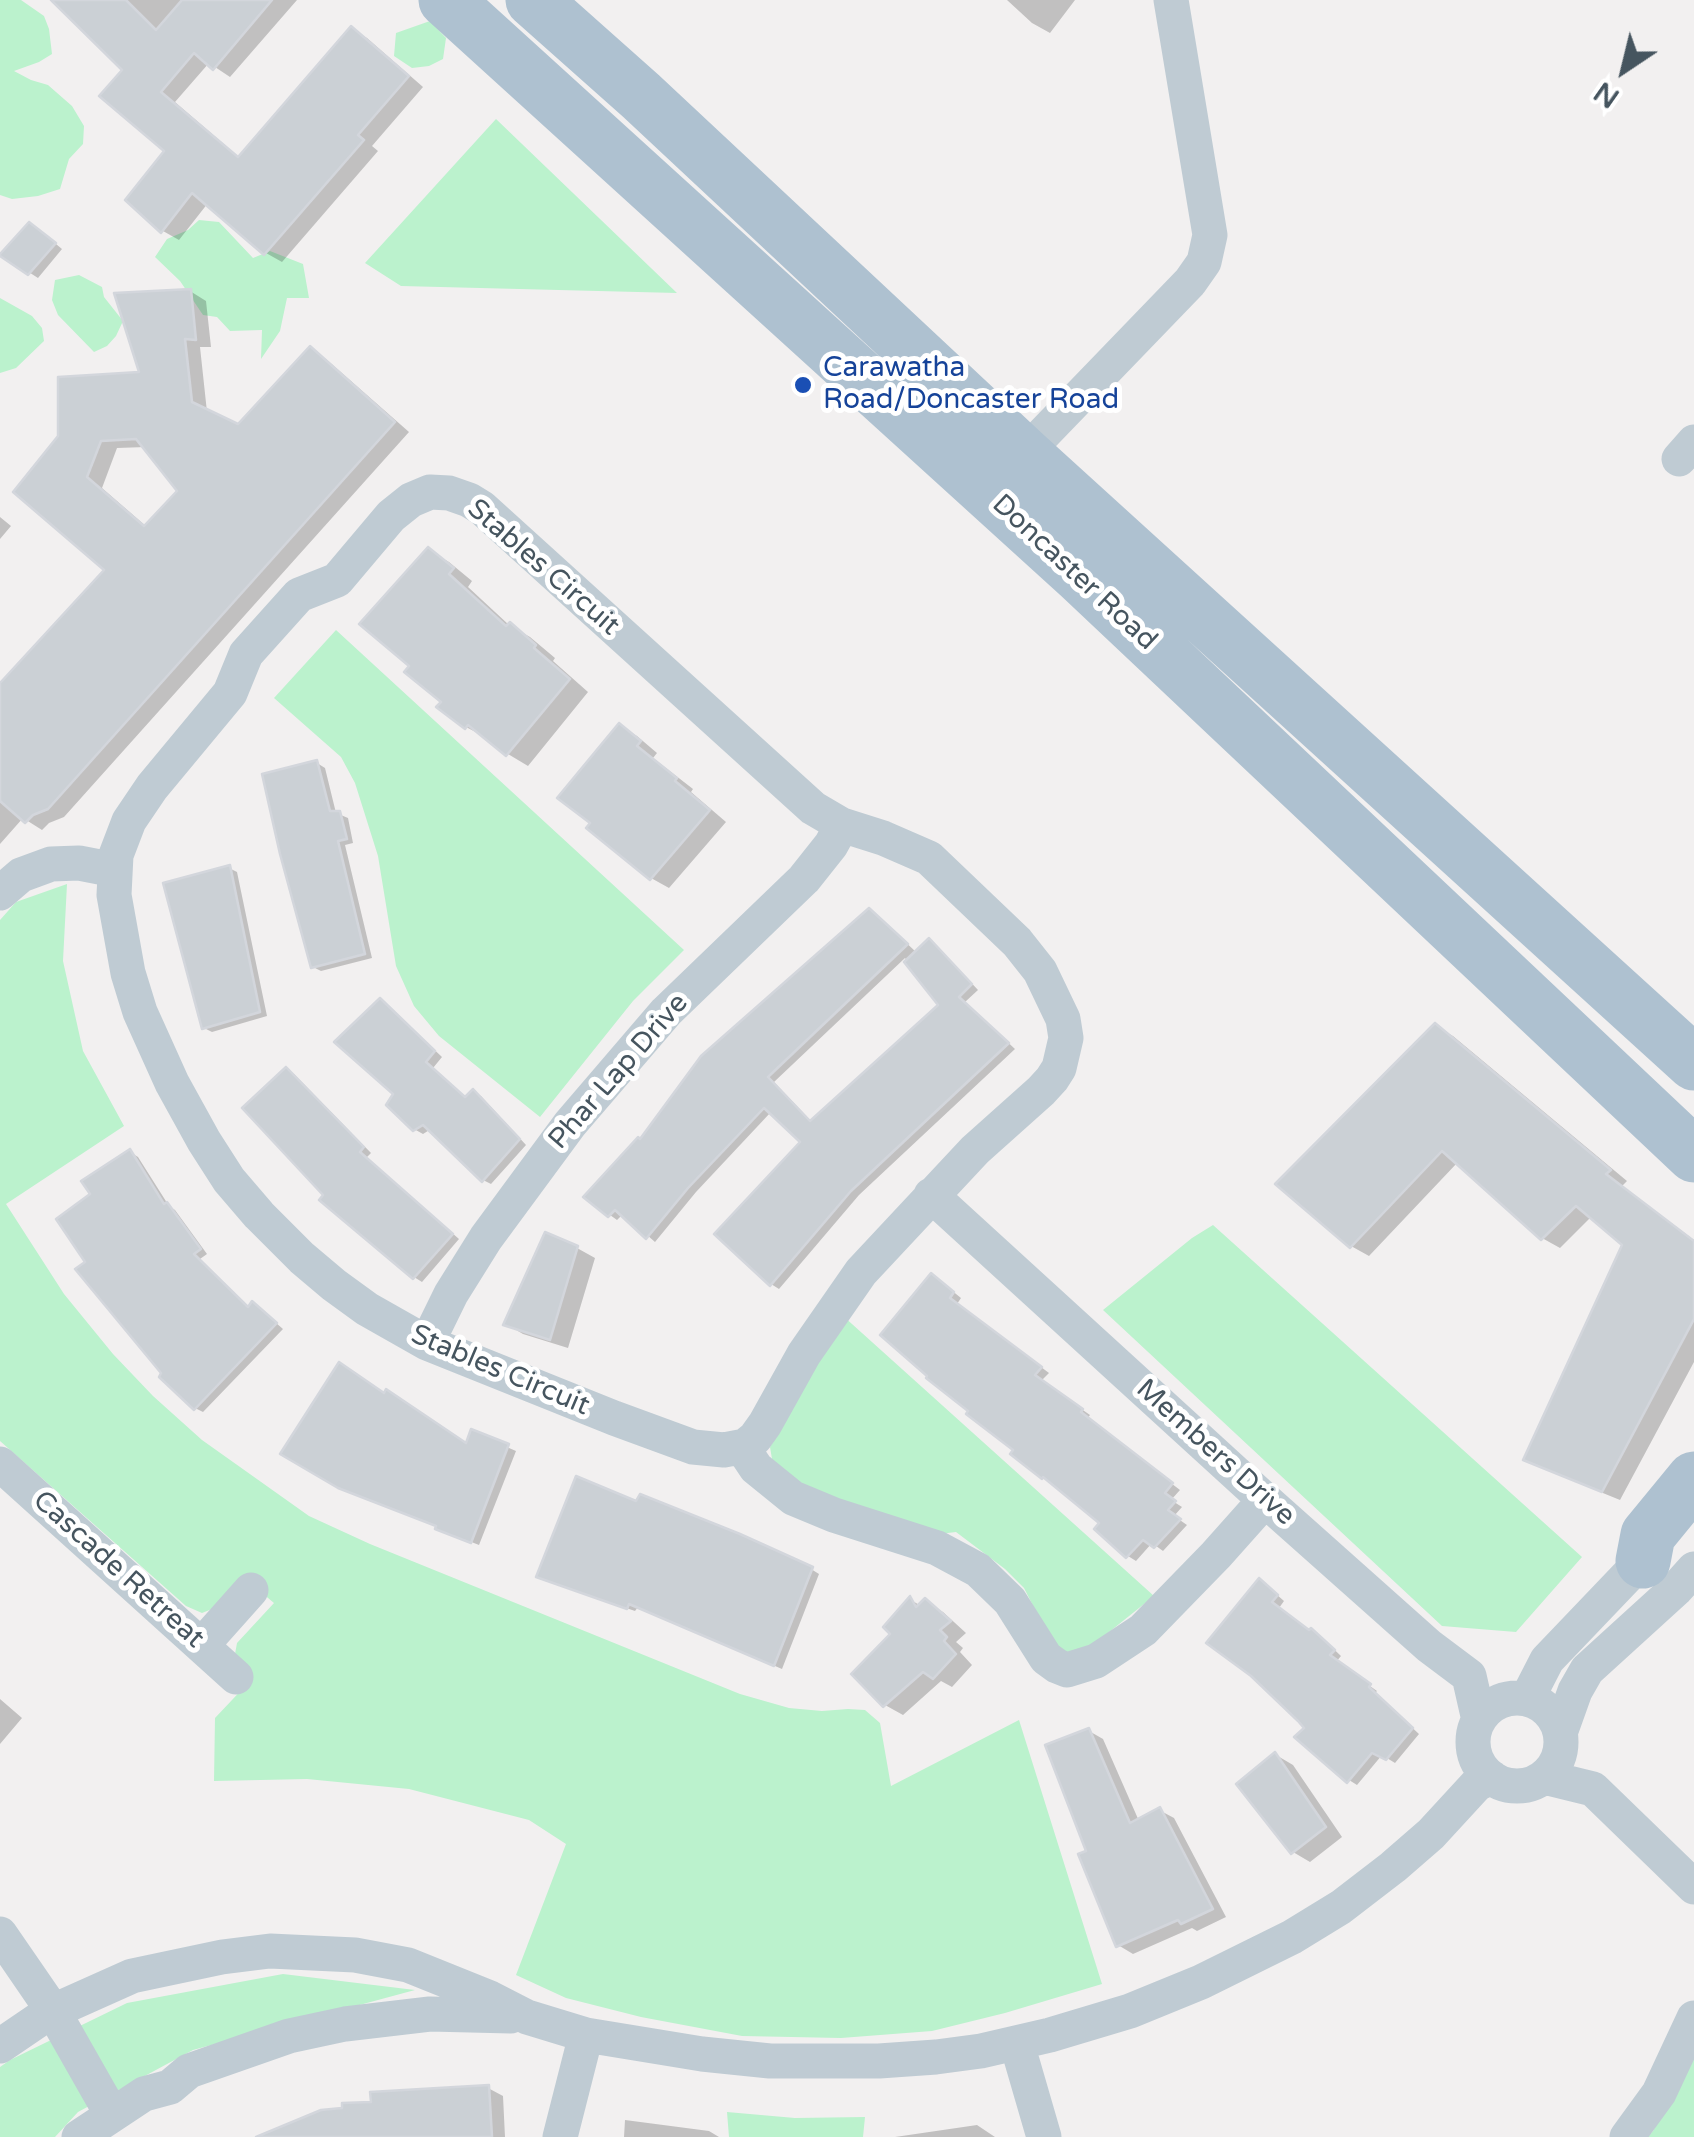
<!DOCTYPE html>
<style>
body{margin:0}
#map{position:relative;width:1694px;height:2137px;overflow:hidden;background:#f2f0f0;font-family:"Varela Round",sans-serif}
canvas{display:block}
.north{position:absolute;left:1574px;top:20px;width:100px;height:100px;-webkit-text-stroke:8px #fff;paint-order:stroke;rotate:215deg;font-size:28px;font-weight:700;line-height:40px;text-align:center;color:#46555f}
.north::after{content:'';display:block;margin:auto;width:35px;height:45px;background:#46555f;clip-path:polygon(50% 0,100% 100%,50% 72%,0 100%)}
</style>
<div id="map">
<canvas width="1694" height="2137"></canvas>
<div class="north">N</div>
</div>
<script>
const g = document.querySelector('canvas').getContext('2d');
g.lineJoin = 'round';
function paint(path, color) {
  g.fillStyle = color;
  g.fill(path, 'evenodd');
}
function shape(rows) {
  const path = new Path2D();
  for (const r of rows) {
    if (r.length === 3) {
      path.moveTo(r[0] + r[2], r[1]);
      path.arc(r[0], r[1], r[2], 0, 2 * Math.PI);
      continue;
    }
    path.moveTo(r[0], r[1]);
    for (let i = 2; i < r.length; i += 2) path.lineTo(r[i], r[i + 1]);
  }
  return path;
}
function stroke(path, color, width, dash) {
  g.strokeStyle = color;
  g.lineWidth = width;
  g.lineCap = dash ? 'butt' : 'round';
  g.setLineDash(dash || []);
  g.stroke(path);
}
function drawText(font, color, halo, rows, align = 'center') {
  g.font = font + ' "Varela Round",sans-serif';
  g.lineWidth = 10;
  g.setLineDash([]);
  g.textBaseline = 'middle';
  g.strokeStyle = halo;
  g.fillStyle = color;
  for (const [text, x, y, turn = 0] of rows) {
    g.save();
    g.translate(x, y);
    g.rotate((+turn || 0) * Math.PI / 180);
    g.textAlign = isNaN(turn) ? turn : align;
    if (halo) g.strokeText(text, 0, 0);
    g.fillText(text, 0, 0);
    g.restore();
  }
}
paint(shape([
 [0,0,21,0,44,16,49,29,52,54,39,62,14,71,31,80,48,85,72,106,84,126,83,144,69,159,60,189,38,196,12,199,0,195],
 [430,21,446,38,443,59,429,66,412,68,394,56,396,33],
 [496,119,677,293,401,286,365,263],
 [199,220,219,222,253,258,270,251,303,264,309,298,287,298,280,331,261,359,262,330,230,331,217,317,203,315,180,281,155,257,167,239,188,230],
 [79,275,102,287,104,297,123,321,116,336,107,346,94,352,58,315,52,300,55,280],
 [0,298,32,316,42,328,44,341,16,368,0,373],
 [336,630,684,950,633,1001,540,1117,439,1036,414,1006,396,966,378,856,355,783,341,757,274,698],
 [67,884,63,961,83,1051,124,1126,6,1204,64,1294,113,1354,153,1396,202,1440,309,1516,370,1544,740,1694,789,1708,822,1711,848,1709,865,1710,880,1723,891,1786,1019,1720,1102,1984,1005,2013,932,2031,841,2038,742,2036,641,2017,566,1998,516,1975,566,1844,529,1820,409,1789,307,1779,214,1781,215,1718,249,1682,235,1654,237,1643,274,1603,243,1577,217,1607,202,1613,186,1606,0,1441,0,920,16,902],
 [1213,1225,1582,1557,1516,1632,1442,1626,1103,1310,1192,1238],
 [842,1315,1154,1596,1088,1649,1066,1654,1049,1637,1024,1588,1005,1569,956,1532,931,1535,817,1495,774,1471,770,1447],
 [283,1974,415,1990,193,2050,78,2112,55,2137,0,2137,0,2067,10,2060,127,2003],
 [1694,2053,1694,2137,1648,2137,1653,2131],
 [727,2112,795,2118,865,2117,863,2137,729,2137]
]), '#bbf2cd');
paint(shape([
 [54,0,297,0,230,77,209,63,175,102,240,158,351,29,367,38,423,87,372,146,378,151,282,262,266,253,208,203,179,240,163,231,128,199,167,151,125,69],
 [1007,0,1075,0,1050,33,1032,23],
 [38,229,62,249,38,278,2,255],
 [190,291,206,301,211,347,200,347,207,412,239,427,311,350,326,359,409,432,64,817,49,823,42,830,23,818,0,844,0,686,108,569,16,492,142,374],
 [146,447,181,491,147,527,102,488,117,448],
 [0,517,11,526,0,539],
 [428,550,449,562,472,581,468,587,509,625,530,637,555,658,553,661,588,692,528,766,508,754,487,738,466,727,413,666],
 [620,726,637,736,657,753,653,758,693,789,691,792,726,822,669,888,651,878],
 [317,763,325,768,336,813,348,818,353,843,345,845,372,958,321,971,313,967],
 [229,868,237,872,267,1016,212,1032,204,1028],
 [870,911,878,916,917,953,929,941,937,946,978,990,965,1002,1015,1049,859,1195,779,1289,771,1284,803,1142,771,1112,696,1192,655,1242,623,1214,617,1220,610,1215,641,1142],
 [905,958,941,1005,812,1122,774,1082],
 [388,1006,442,1057,433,1068,467,1098,473,1092,481,1096,526,1145,491,1184,483,1180,431,1129,423,1134,414,1129,396,1094],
 [1435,1026,1453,1036,1627,1181,1622,1186,1694,1240,1694,1362,1620,1500,1544,1469,1526,1459,1626,1244,1592,1216,1560,1248,1542,1238,1458,1162,1369,1256,1351,1246],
 [286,1070,294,1074,371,1153,366,1158,459,1239,422,1282,414,1277,327,1195],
 [130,1152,138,1157,169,1206,175,1210,207,1254,200,1259,250,1308,260,1309,283,1329,203,1412,195,1408,165,1373,88,1262,94,1195],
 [577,1248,595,1258,568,1348,523,1334,506,1324],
 [940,1281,961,1298,957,1304,1049,1373,1041,1381,1090,1415,1087,1419,1180,1490,1171,1500,1182,1507,1174,1516,1187,1525,1163,1551,1152,1543,1136,1561,1128,1556,1102,1522,1014,1453,1017,1449],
 [385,1396,467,1446,472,1432,516,1451,479,1545,446,1532],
 [811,1569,819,1574,782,1669,638,1607,635,1611,547,1581],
 [1267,1586,1284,1601,1279,1608,1310,1632,1320,1636,1341,1656,1336,1662,1377,1691,1375,1693,1419,1734,1395,1763,1382,1755,1357,1785,1349,1780,1308,1729],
 [911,1600,921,1606,926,1602,943,1612,966,1633,956,1642,963,1648,960,1652,972,1665,952,1687,941,1681,903,1715,885,1705,894,1634],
 [0,1699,22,1718,0,1744],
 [1089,1731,1103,1739,1139,1821,1159,1810,1174,1818,1226,1917,1197,1931,1192,1928,1133,1954,1118,1945,1089,1852],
 [1276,1755,1293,1765,1342,1837,1310,1862,1293,1852],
 [488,2088,503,2096,505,2137,259,2137],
 [625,2120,709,2131,719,2137,624,2137],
 [977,2125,995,2137,895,2137]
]), '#0003');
const building = shape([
 [51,0,126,0,156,30,182,0,272,0,213,70,194,53,161,92,238,157,351,26,409,76,358,135,364,140,264,255,192,193,161,233,125,200,164,151,99,96,122,70,51,0],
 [29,222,56,243,28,275,0,256,0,254,29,222],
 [191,289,196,340,185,339,192,402,238,424,310,346,395,422,48,809,33,815,25,823,0,801,0,683,104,570,13,492,58,436,58,377,139,372,114,293,191,289],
 [136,439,177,491,144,526,87,477,101,441,136,439],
 [428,547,454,568,449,574,506,626,510,622,536,645,534,648,570,679,506,756,468,725,465,729,436,707,441,702,404,672,409,666,359,624,428,547],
 [619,723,641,741,637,746,677,778,675,781,710,810,650,880,586,828,590,823,557,798,619,723],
 [317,760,330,811,340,811,347,839,338,841,365,954,311,968,280,854,262,774,317,760],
 [230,865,260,1012,202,1029,163,883,230,865],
 [869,908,908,944,768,1077,810,1121,938,1005,904,962,929,938,972,984,959,997,1009,1043,851,1191,770,1286,714,1234,800,1142,764,1108,688,1188,646,1239,615,1210,608,1217,583,1197,638,1137,640,1139,701,1056,869,908],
 [380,998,435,1051,426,1062,465,1097,473,1089,520,1139,482,1182,423,1125,413,1131,386,1105,393,1094,334,1042,380,998],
 [1435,1023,1611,1170,1606,1174,1694,1241,1694,1319,1602,1492,1523,1460,1622,1245,1576,1206,1541,1240,1442,1151,1350,1248,1275,1184,1435,1023],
 [286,1067,364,1147,360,1152,453,1234,413,1279,319,1200,323,1195,242,1108,286,1067],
 [130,1149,164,1204,167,1202,201,1249,194,1254,248,1307,252,1301,277,1323,194,1410,159,1377,161,1373,75,1269,85,1262,56,1219,90,1194,81,1181,130,1149],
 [545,1232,578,1246,550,1340,503,1325,545,1232],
 [931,1273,954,1292,950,1298,1042,1367,1035,1375,1083,1409,1081,1412,1173,1483,1165,1493,1176,1501,1168,1510,1181,1519,1154,1548,1143,1540,1126,1558,1094,1529,1099,1523,1043,1477,1042,1479,1010,1454,1013,1450,966,1414,968,1411,926,1378,927,1376,880,1335,931,1273],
 [339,1362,384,1393,386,1389,466,1443,471,1429,509,1444,471,1543,435,1529,436,1526,338,1488,280,1454,339,1362],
 [576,1476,636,1501,640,1494,740,1534,813,1567,774,1666,629,1604,627,1609,536,1577,576,1476],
 [1259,1578,1278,1595,1272,1602,1309,1630,1311,1628,1335,1650,1330,1655,1371,1684,1369,1687,1413,1728,1386,1760,1372,1753,1347,1783,1294,1737,1304,1728,1298,1721,1251,1676,1206,1643,1259,1578],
 [910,1596,916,1607,925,1598,951,1621,940,1630,947,1637,944,1641,956,1654,933,1679,923,1672,883,1707,851,1674,890,1634,883,1627,910,1596],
 [1089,1728,1130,1823,1160,1807,1213,1909,1181,1924,1178,1920,1116,1947,1078,1854,1086,1851,1045,1745,1089,1728],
 [1275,1752,1326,1827,1291,1854,1236,1784,1275,1752],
 [489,2085,492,2137,256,2137,321,2110,342,2108,342,2103,371,2102,370,2092,489,2085]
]);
paint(building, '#cbd0d5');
stroke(building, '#d3d6dc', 2.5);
stroke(shape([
 [1024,454,1190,282,1204,262,1210,235,1171,0],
 [1679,459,1694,442],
 [430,492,449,493,469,500,482,508,813,808,842,825,883,838,929,858,1017,942,1040,971,1063,1019,1066,1038,1059,1068,1052,1079,1041,1091,975,1150,861,1272,804,1354,765,1424,755,1438,745,1446,724,1450,693,1447,614,1418,427,1343,367,1309,334,1285,302,1258,259,1215,229,1180,204,1141,172,1083,140,1012,128,973,114,895,116,855,129,821,152,787,230,693,246,654,299,595,337,580,391,516,411,500,430,492],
 [0,893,21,875,51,864,79,863,115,870],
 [931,1195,1265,1500,1429,1646,1469,1676,1479,1720],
 [427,1343,451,1294,486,1238,570,1124,666,1012,804,879,831,845,842,825],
 [742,1447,756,1468,793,1498,834,1515,937,1548,978,1570,1010,1601,1046,1658,1057,1666,1067,1670,1096,1661,1143,1630,1216,1555,1265,1500],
 [0,1464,236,1677],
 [202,1645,251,1590],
 [1517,1742,44],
 [1527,1699,1547,1660,1654,1548],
 [1560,1733,1575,1691,1587,1670,1676,1589,1694,1569],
 [1544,1777,1593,1789,1694,1887],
 [0,1934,53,2011,111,2113],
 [1017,2044,1044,2137],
 [0,2046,47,2014,132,1976,222,1957,270,1951,355,1955,408,1965,490,1998,527,2017,586,2035,702,2054,770,2061,879,2061,936,2057,981,2051,1050,2035,1130,2011,1201,1982,1292,1937,1341,1907,1393,1867,1431,1834,1477,1784,1491,1777],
 [79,2137,144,2094,170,2087,189,2071,289,2036,345,2024,430,2014,511,2016],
 [560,2137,586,2035],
 [1627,2137,1659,2093,1694,2018]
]), '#bfcbd3', 35);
stroke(shape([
 [446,0,1080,576,1694,1155],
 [533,0,641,96,1024,454,1694,1063],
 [1643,1561,1648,1535,1694,1479]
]), '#aec1d0', 55);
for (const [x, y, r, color] of [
 [803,385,10,"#1a4fb4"]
]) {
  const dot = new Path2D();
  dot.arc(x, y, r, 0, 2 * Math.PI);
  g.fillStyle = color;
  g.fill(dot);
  stroke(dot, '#fff', 4);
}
drawText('28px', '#164399', '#fff', [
 ["Carawatha",823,369],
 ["Road/Doncaster Road",823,401]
], 'left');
drawText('28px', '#46555f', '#fff', [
 ["Stables Circuit",543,568,41],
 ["Doncaster Road",1074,573,43],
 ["Phar Lap Drive",619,1072,-49],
 ["Stables Circuit",500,1371,23],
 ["Members Drive",1215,1453,42],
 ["Cascade Retreat",118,1570,42]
]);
</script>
